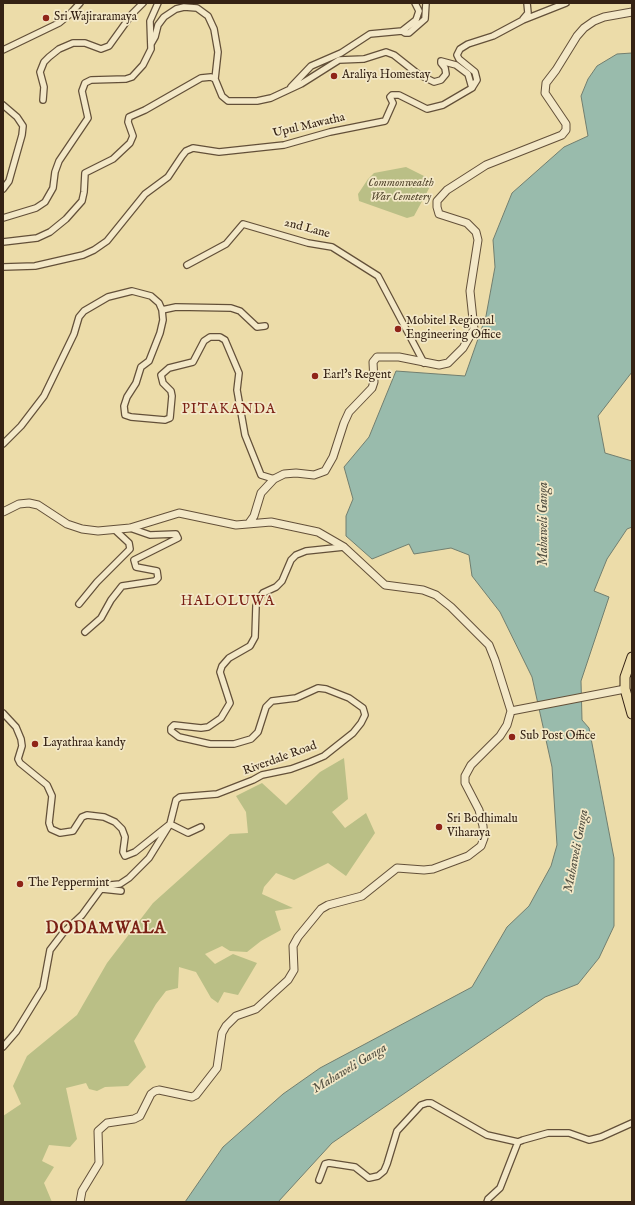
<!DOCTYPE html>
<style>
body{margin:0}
#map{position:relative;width:635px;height:1205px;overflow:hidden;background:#ecdca9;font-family:"IM FELL English",serif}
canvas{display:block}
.frame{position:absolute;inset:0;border:4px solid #352214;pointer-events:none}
</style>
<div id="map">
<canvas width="635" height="1205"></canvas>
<div class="frame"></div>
</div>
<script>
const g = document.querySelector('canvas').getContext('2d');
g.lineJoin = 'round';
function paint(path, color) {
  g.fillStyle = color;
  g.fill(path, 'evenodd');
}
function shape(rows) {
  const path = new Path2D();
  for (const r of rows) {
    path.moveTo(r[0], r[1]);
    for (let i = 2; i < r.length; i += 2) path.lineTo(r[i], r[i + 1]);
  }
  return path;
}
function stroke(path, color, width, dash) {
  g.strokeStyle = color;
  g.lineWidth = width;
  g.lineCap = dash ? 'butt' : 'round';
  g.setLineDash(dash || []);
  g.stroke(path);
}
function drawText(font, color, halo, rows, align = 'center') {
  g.font = font + ' "IM FELL English",serif';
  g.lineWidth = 3.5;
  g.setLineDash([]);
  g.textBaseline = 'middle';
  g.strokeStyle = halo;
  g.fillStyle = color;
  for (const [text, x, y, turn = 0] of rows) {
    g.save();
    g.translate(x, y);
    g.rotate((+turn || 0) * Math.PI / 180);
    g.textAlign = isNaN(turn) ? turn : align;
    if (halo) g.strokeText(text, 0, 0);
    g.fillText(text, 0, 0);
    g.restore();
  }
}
paint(shape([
 [406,167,430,179,432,183,414,216,407,218,359,201,358,194,368,179,374,173],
 [344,758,348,799,332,812,345,828,366,813,375,833,346,876,328,863,294,880,276,873,264,887,262,894,293,908,275,911,281,930,261,941,247,952,230,951,222,946,205,954,215,964,233,954,257,963,238,995,224,992,218,1003,211,998,196,972,179,967,178,988,166,991,156,1004,134,1041,146,1067,128,1086,105,1087,97,1091,89,1089,86,1083,66,1088,77,1139,70,1147,49,1145,42,1161,54,1167,44,1183,52,1202,3,1202,3,1116,21,1104,13,1086,27,1056,77,1015,107,963,153,903,230,834,248,833,246,812,236,796,262,783,286,805,320,772]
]), '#babf86');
const water = shape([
 [632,53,632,372,598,416,605,453,632,461,632,527,627,529,607,559,594,591,609,597,581,681,582,720,589,728,614,858,614,926,599,958,578,984,545,997,332,1143,278,1202,185,1202,223,1147,283,1094,320,1068,472,987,507,927,529,906,551,866,557,845,552,767,532,677,500,612,472,576,469,555,451,548,414,554,409,544,372,559,346,536,346,516,353,499,344,467,369,437,396,371,465,376,486,316,495,267,493,240,512,193,564,147,588,136,581,96,588,79,597,66,617,54,632,53]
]);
paint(water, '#99bbac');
stroke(water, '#717e6f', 1);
const minor = shape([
 [523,19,528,13,527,3],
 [402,31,405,33,409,33,425,19,426,3],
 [151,44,155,37,158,25,164,17,176,9,184,7,197,8,208,16,214,29,218,52,215,79],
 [3,50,59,23,70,14,80,3],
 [291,87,311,66,341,53,370,34,402,31,416,20,419,11,415,3],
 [43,100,44,87,40,72,44,62,49,57,59,49,73,43,85,43,101,49,109,46,132,14,143,3],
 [3,105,17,117,23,126,22,135,9,181,3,189],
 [3,218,36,208,45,202,53,188,55,172,59,161,88,118,82,91,85,83,91,80,126,79,132,77,143,65,151,49,150,21,158,3],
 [3,242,37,238,50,232,66,219,82,201,84,192,85,173,113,159,130,143,133,136,128,122,129,117,145,110,201,78,211,77,215,79,222,96,228,101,257,101,271,98,301,84,339,60,364,59,386,52,394,55,418,74,434,82,441,80,446,74,445,68,441,63,441,61,456,65,468,74,472,88],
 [187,265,226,244,243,224,308,243,332,247,378,276,424,363],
 [3,267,35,266,83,255,94,250,107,241,145,194,168,177,182,156,186,151,193,148,219,152,284,145,330,132,385,121,393,103,390,97,392,95,399,95,427,109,443,105,472,88,477,80,475,72,459,59,457,55,460,49,468,44,493,36,523,20,566,3],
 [162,310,176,307,231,308,240,311,257,327,265,326],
 [3,444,21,426,44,396,74,334,79,317,84,311,108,297,132,291,151,296,159,303,162,310,163,320,160,333,149,361,141,367,136,383,127,397,124,406,125,415,131,417,165,420,170,418,172,396,171,391,163,383,161,375,169,368,193,362,204,341,210,337,220,337,225,340,239,373,237,390,245,435,261,475,274,479],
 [79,604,97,582,130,549,129,543,115,530],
 [85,632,101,618,111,600,122,586,155,581,158,578,157,571,136,567,134,560,178,538,176,534,150,535,130,528],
 [3,713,16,727,21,739,22,746,18,759,20,763,47,785,52,796,49,823,51,829,60,833,73,831,82,817,87,815,104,817,115,822,122,829,125,837,123,852,125,856,135,852,170,824,188,833,201,827],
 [102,889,121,891],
 [3,1047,16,1032,43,988,50,950,63,933,82,915,101,889,110,885,120,884,129,878,149,858,170,824,176,800,180,797,217,794,253,780,262,775,291,769,310,762,324,756,353,733,361,723,365,715,363,708,349,698,326,689,318,688,296,698,272,701,266,707,258,732,251,739,234,744,210,744,179,737,171,731,171,728,174,725,201,728,208,727,221,718,230,703,220,672,222,666,229,658,250,646,255,637,256,606,259,599,263,593,276,587,282,581,291,560,296,555,306,551,344,547],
 [319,1180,325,1164,329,1163,355,1167,369,1178,378,1176,384,1171,387,1164,397,1131,421,1105,427,1103,431,1103,487,1135,518,1142],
 [487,1202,488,1199,500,1188,518,1142,523,1140,548,1133,569,1133,589,1140,601,1137,632,1123]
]);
const tertiary = shape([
 [3,512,19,504,29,503,38,505,67,524,82,529,98,531,130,528,179,513,236,525,271,522,318,532,344,547,385,585,423,590,436,595,451,607,489,645,495,660,511,711,507,725,500,736,471,765,465,776,465,783,479,810,483,826,484,838,481,846,468,856,433,869,424,870,397,868,362,896,328,905,321,909,298,937,293,946,294,970,288,980,256,1009,236,1016,226,1026,222,1033,217,1068,196,1095,192,1097,159,1090,155,1091,151,1094,140,1116,134,1119,107,1123,98,1131,99,1163,82,1191,80,1202],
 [249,523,254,516,261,493,274,479,284,474,296,473,314,475,325,471,333,457,344,423,349,412,372,388,374,382,373,362,377,357,399,357,439,365,448,363,463,348,474,329,470,291,478,240,476,232,467,223,439,214,437,207,437,201,447,190,486,165,562,135,566,130,566,124,545,93,546,83,556,70,577,36,584,28,594,21,604,17,632,12],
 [511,711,625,689]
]);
const primary = shape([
 [632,657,625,677,625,689,632,714]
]);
stroke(minor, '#635039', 8);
stroke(tertiary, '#635039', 9);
stroke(primary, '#352214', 11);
stroke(minor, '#f3e8c7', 5.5);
stroke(tertiary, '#f3e8c7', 7);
stroke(primary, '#ecdca9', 9);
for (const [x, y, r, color] of [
 [46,18,4,"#8f2418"],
 [334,76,4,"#8f2418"],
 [398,329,4,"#8f2418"],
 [315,376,4,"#8f2418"],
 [512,737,4,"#8f2418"],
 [35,744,4,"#8f2418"],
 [439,827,4,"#8f2418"],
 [20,884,4,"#8f2418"]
]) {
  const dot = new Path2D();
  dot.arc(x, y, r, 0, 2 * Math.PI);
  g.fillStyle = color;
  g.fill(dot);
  stroke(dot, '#f3e8c7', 1.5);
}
drawText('12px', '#352214', '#f3e8c7', [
 ["Sri Wajiraramaya",54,18],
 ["Araliya Homestay",342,76],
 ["Mobitel Regional",406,322],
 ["Engineering Office",406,336],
 ["Earl's Regent",323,376],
 ["Sub Post Office",520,737],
 ["Layathraa kandy",43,744],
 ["Sri Bodhimalu",447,820],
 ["Viharaya",447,834],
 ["The Peppermint",28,884]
], 'left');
drawText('12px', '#352214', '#f3e8c7', [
 ["Upul Mawatha",309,126,-13],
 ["2nd Lane",307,229,15],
 ["Riverdale Road",280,759,-20]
]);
drawText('italic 12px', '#564930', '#f3e8c7', [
 ["Commonwealth",401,184],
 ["War Cemetery",401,198]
]);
drawText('italic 13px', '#535042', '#f3e8c7', [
 ["Mahaweli Ganga",544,524,-90],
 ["Mahaweli Ganga",577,851,-79],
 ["Mahaweli Ganga",350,1069,-31]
]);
g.letterSpacing = '1px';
drawText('14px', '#7a1f14', '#f3e8c7', [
 ["PITAKANDA",229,410],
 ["HALOLUWA",228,602]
]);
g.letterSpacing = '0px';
g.letterSpacing = '1px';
drawText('bold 16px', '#7a1f14', '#f3e8c7', [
 ["DODAMWALA",106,930]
]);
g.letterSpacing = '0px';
</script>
